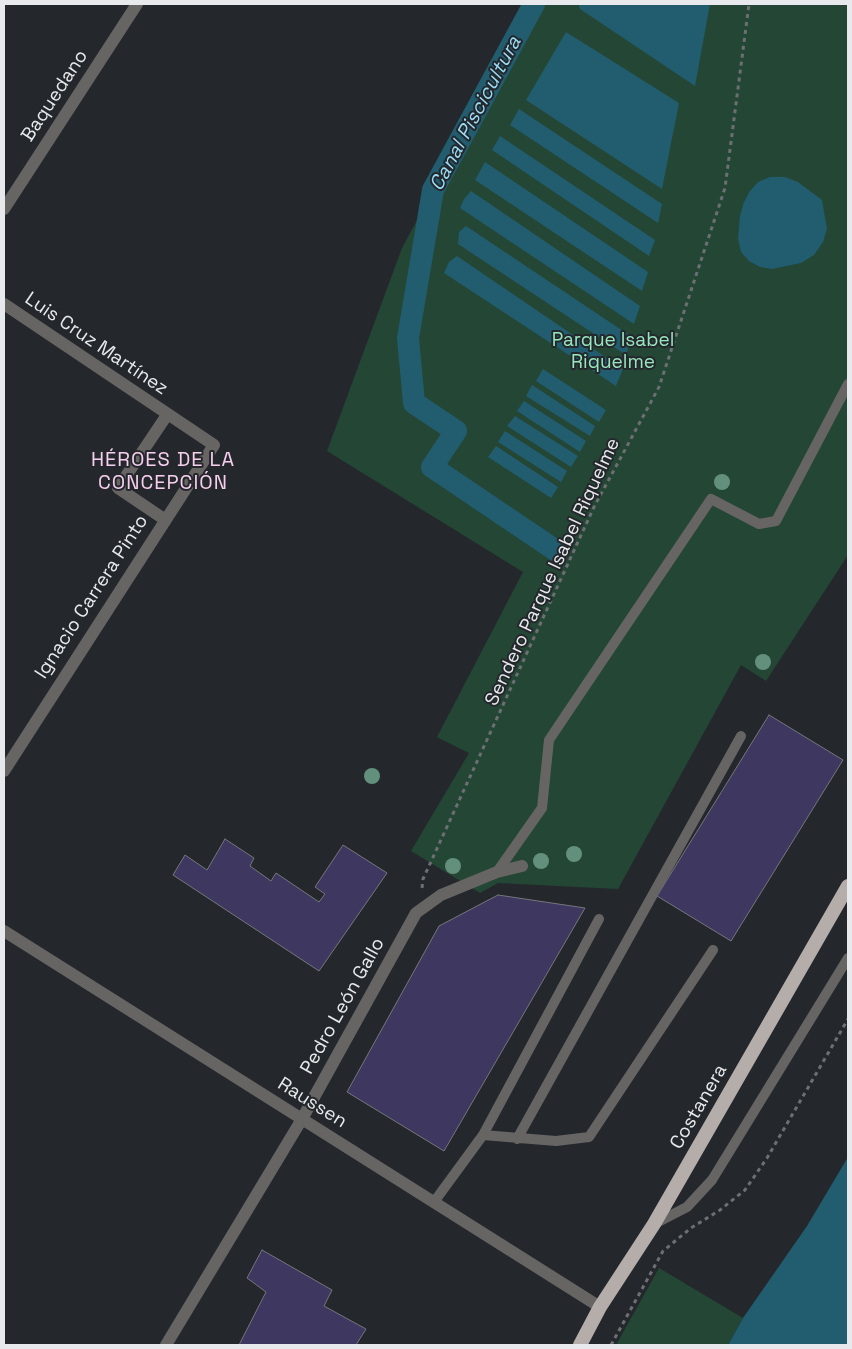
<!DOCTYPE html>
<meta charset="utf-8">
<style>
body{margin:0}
#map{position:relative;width:852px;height:1349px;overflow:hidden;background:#24282c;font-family:"Space Grotesk",sans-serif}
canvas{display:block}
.frame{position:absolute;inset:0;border:5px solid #e7e9ec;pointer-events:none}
</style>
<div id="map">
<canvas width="852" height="1349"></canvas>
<div class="frame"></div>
</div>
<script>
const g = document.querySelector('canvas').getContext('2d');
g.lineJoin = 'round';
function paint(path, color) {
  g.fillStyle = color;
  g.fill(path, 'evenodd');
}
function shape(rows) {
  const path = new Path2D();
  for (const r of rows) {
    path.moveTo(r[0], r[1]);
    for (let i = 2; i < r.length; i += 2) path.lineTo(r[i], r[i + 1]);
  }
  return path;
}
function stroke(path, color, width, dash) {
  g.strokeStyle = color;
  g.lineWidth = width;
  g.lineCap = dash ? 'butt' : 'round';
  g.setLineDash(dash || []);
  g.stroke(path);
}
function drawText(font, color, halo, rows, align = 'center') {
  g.font = font + ' "Space Grotesk",sans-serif';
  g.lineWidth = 4;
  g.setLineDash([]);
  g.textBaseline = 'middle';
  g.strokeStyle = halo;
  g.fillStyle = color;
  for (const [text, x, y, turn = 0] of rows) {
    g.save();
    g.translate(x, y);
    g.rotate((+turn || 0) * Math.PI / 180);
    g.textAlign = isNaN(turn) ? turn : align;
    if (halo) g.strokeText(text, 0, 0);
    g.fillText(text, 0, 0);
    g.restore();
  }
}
paint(shape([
 [534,4,848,4,848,555,766,681,741,665,618,889,498,883,480,893,411,851,469,753,437,737,523,572,327,451,402,248],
 [659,1268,743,1318,728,1345,616,1345]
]), '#244635');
paint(shape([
 [578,4,710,4,695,86,580,9],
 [566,32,679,103,662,189,526,100],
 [519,109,662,204,658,223,510,125],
 [500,136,655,240,649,256,492,150],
 [485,162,648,272,642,291,475,180],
 [770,177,785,177,798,182,822,200,827,229,823,242,814,255,801,263,772,269,760,267,749,261,741,252,738,239,740,216,744,202,750,191,758,182],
 [471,191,640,306,634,324,460,208,464,199],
 [466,226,632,337,626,355,458,244,459,232],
 [457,256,623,369,616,386,444,273,449,262],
 [543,369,606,410,599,422,536,381],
 [532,385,595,426,590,436,526,396],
 [524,401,586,441,580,452,517,411],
 [515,416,578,456,571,467,507,426],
 [505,431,567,471,561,482,498,442],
 [496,446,558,487,551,498,488,457],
 [848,1157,848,1345,728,1345,743,1318,807,1226]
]), '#225c6f');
stroke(shape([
 [534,4,433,190,408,338,414,403,456,431,432,467,555,550]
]), '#225c6f', 22);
const building = shape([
 [769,715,843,760,731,941,657,896,769,715],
 [225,839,254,858,250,866,271,881,276,873,319,902,325,894,315,887,343,845,387,873,319,971,173,875,185,855,207,870,225,839],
 [498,895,585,908,444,1151,347,1092,439,926,498,895],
 [262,1250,332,1290,324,1306,366,1329,356,1345,239,1345,266,1292,247,1278,262,1250]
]);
paint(building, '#3e375f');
stroke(building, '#76767c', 1);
stroke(shape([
 [422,888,423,879,594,507,659,387,725,188,749,4],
 [611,1345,663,1251,691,1228,720,1210,745,1190,767,1158,848,1019]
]), '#6c6f73', 3, [4, 4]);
stroke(shape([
 [497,872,542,808,549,740,711,499,759,524,776,521,848,384],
 [483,1135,599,919],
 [517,1139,741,736],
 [434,1202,483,1135,556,1141,589,1137,713,950],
 [654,1224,687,1207,712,1180,848,958]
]), '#676563', 10);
stroke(shape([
 [4,304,214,445,4,771],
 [164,519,118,488,167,415],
 [4,931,600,1307],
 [166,1345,302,1119,416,913,441,895,497,872,522,866]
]), '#676563', 12);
stroke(shape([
 [4,209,137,4]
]), '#676563', 12);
stroke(shape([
 [580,1345,600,1307,654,1224,848,886]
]), '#b4adaa', 14);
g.fillStyle = '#63907c';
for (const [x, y] of [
 [722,482],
 [763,662],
 [372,776],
 [574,854],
 [541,861],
 [453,866]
]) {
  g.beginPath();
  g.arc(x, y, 8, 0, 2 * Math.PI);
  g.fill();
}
drawText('19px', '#e7e9ec', '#24282c', [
 ["Baquedano",55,96,-57],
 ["Luis Cruz Martínez",96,344,34],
 ["Sendero Parque Isabel Riquelme",553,572,-65],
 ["Ignacio Carrera Pinto",92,597,-57],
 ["Pedro León Gallo",343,1006,-61],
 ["Raussen",312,1103,32],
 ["Costanera",699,1107,-60]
]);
drawText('19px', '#97e6be', '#24282c', [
 ["Parque Isabel",613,341],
 ["Riquelme",613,363]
]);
drawText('italic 20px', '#98ddf7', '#24282c', [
 ["Canal Piscicultura",476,114,-62]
]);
g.letterSpacing = '1px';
drawText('20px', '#f7cfee', '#24282c', [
 ["HÉROES DE LA",163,461],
 ["CONCEPCIÓN",163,484]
]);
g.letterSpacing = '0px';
</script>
